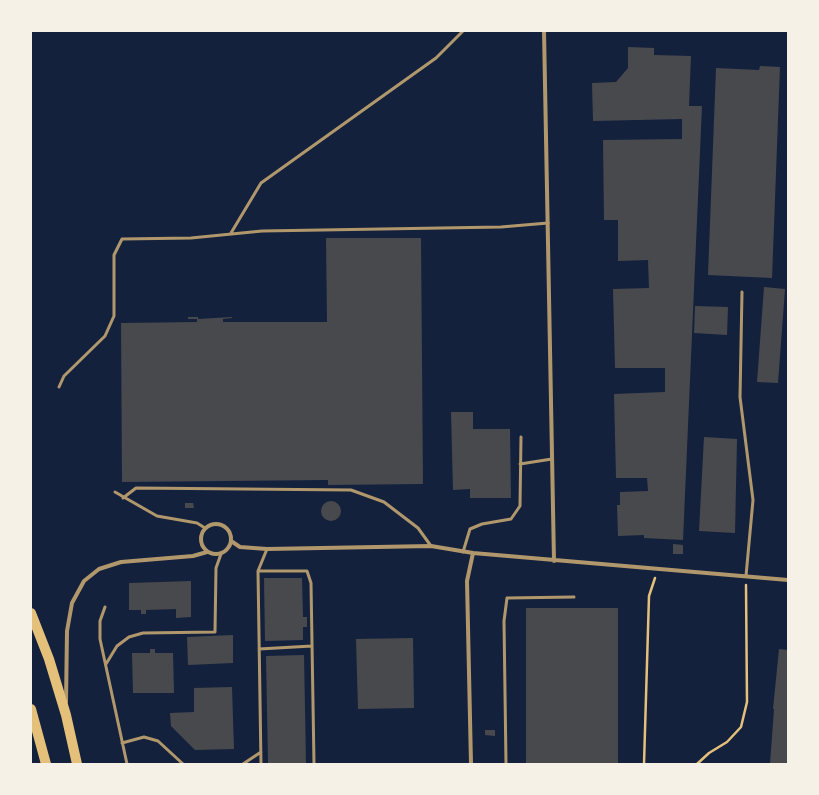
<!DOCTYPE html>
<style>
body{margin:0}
#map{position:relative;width:819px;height:795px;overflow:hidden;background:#14213d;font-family:"PT Serif",serif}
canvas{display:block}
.frame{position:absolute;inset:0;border:32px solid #f6f1e7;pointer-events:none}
</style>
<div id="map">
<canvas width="819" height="795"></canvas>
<div class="frame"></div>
</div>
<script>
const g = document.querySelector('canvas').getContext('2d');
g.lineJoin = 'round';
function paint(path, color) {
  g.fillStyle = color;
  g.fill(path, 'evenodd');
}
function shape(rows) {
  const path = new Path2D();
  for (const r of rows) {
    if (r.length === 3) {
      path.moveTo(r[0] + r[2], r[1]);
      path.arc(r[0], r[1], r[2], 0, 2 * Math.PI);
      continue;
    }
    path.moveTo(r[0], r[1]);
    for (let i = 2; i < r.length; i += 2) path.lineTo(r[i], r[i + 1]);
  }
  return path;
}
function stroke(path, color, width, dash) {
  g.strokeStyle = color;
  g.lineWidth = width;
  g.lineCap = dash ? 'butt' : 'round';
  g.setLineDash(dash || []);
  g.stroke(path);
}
paint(shape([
 [628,47,654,48,654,55,691,56,689,106,702,106,683,540,644,538,644,535,618,536,617,505,620,505,620,492,648,491,647,478,616,478,614,394,665,392,665,368,615,368,613,289,649,288,648,260,618,261,618,220,604,220,603,140,682,139,682,119,593,121,592,83,616,82,628,68],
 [760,66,780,67,772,278,708,275,716,68,759,70],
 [326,238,421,238,423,484,328,485,328,480,122,482,121,323,197,322,197,319,188,319,188,317,198,317,198,319,232,317,232,318,223,319,223,322,327,322],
 [764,287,785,289,778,383,757,382],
 [695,306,728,307,727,335,694,333],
 [451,412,473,412,473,429,510,429,511,498,470,498,470,489,453,490],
 [704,437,737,439,735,533,699,531],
 [331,511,10],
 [185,503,193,503,194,508,185,508],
 [673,544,683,545,683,554,673,554],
 [264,578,302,578,303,617,307,617,307,627,303,627,303,640,265,641],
 [191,581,191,617,176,618,176,609,146,610,146,614,141,614,141,610,129,610,129,583],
 [526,608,618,608,618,764,526,764],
 [233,635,233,663,188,665,187,637],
 [413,638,414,708,358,709,356,639],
 [150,649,155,649,155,653,173,653,174,693,133,693,132,653,150,653],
 [779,649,788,650,788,764,770,764,774,709,773,709],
 [304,655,306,764,268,764,266,656],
 [232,687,234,749,195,750,171,726,170,713,194,712,194,688],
 [485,730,495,730,495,736,485,735]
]), '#48494c');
stroke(shape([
 [644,764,649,596,655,578],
 [697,764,709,753,727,742,741,727,747,702,746,585]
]), '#e5c07b', 2.5);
stroke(shape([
 [231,233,261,183,436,58,463,31],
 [742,292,740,397,753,500,746,576],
 [59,387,64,376,105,336,114,316,114,255,122,239,191,238,262,231,501,227,548,223],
 [520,464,552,459],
 [115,492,157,516,197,523,205,528],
 [123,498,136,488,351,490,384,502,418,528,431,546],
 [463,552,470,529,482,524,511,519,520,506,521,437],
 [258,571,307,571,311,583,314,764],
 [105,607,100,621,100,639,127,764],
 [259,649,312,646],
 [106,664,117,646,129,637,143,633,215,632,216,568,221,554],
 [122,743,144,737,158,741,183,764],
 [243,764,261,752],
 [261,764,258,571,267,549],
 [506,764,504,621,507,598,574,597]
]), '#b1986c', 3);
stroke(shape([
 [544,31,554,561],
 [216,539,15],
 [231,541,240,547,267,549,431,546,473,553,788,580],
 [66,702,67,631,72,603,84,581,99,569,121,562,193,556,207,552],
 [471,764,467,581,473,553]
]), '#b1986c', 4);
stroke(shape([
 [31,613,49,659,66,715,77,764],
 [31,709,46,764]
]), '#e5c07b', 10);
</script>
